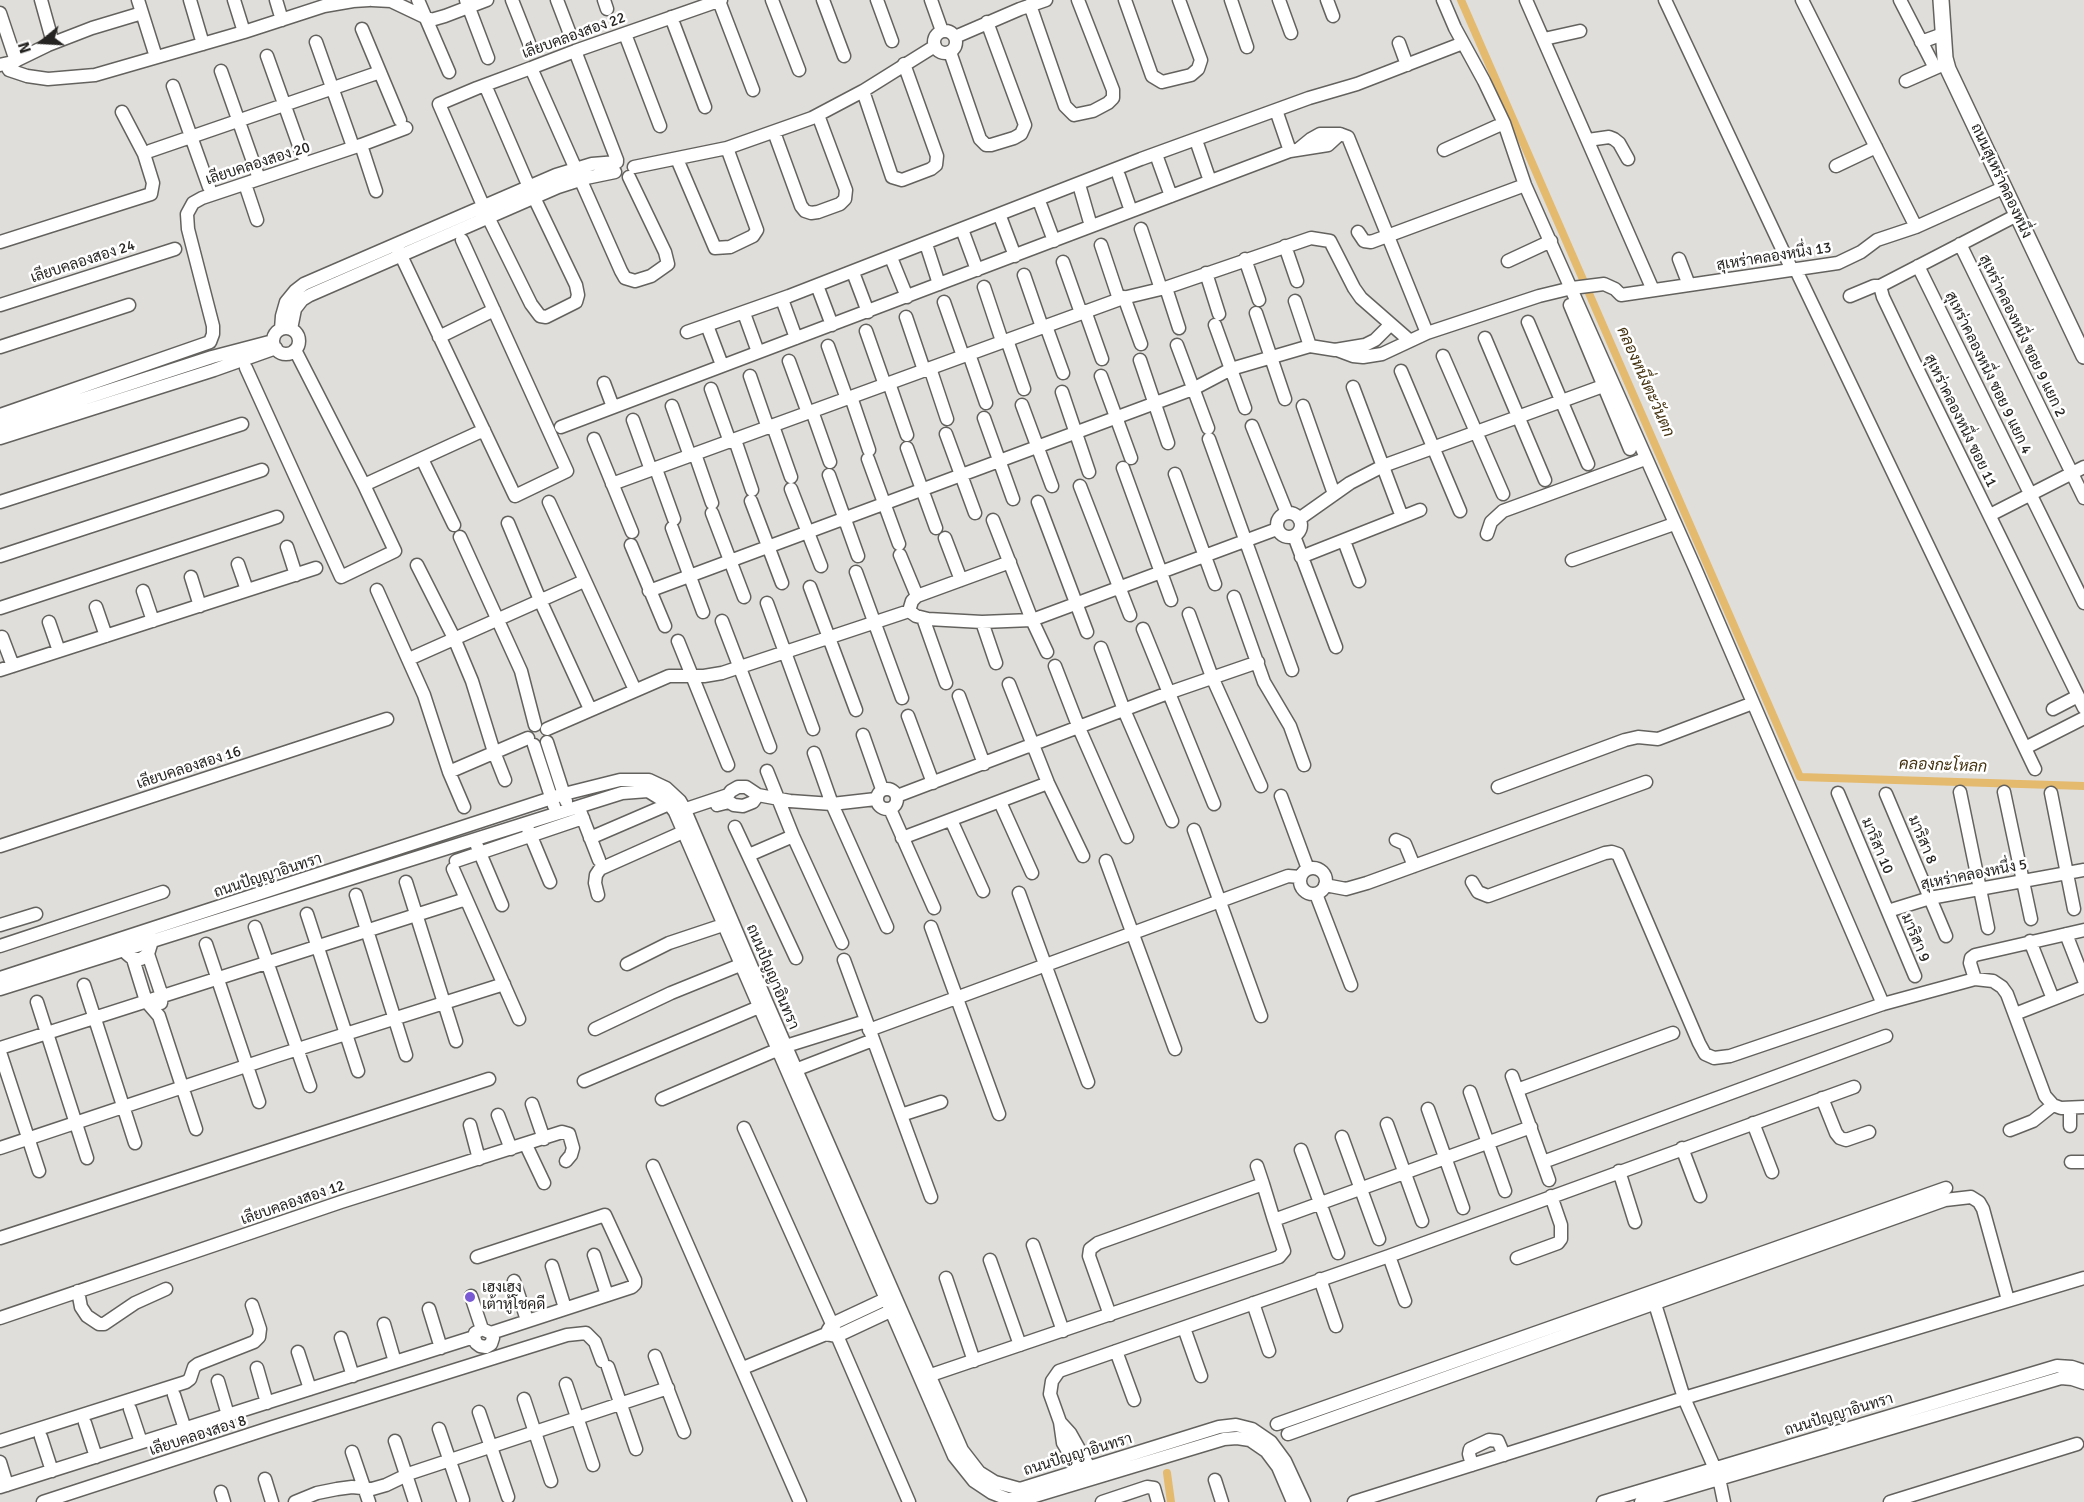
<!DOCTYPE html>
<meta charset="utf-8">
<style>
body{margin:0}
#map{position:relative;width:2084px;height:1502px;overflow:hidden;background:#e0deda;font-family:Signika,sans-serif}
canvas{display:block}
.north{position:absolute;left:12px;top:12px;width:60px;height:60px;-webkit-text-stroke:4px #fff;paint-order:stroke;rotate:252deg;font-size:16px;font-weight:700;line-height:24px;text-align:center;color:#252422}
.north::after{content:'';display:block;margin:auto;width:21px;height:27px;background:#252422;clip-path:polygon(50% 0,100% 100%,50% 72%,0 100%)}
</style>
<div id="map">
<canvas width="2084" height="1502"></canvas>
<div class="north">N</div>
</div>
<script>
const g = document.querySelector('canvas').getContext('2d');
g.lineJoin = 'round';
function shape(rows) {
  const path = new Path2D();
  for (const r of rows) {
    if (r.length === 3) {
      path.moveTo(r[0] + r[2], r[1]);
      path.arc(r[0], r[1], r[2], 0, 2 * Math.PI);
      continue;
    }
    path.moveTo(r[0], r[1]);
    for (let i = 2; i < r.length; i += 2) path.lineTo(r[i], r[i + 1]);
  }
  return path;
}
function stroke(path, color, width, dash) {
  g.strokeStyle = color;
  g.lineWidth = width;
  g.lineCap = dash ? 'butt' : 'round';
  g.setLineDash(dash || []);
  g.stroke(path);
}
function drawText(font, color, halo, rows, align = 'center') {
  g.font = font + ' Signika,Sarabun,sans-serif';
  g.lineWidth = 5;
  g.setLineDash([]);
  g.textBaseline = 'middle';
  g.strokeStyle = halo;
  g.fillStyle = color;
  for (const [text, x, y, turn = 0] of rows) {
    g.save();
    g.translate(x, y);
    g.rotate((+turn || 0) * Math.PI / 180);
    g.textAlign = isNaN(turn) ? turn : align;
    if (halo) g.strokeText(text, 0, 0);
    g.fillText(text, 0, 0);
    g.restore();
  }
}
stroke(shape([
 [1461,0,1800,777,2084,786],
 [1167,1473,1171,1502]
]), '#e4ba6e', 8);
const minor = shape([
 [41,0,53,43],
 [138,0,156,57],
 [190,0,203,44],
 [234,0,244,32],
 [276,0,282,20],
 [372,0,391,1,431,20,445,16,487,0],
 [418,0,449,72],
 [466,0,488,58],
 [512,0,529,43],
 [557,0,570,34],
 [604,0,607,9],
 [772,0,799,70],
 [823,0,844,56],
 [877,0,892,41],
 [931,0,942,31],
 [1125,0,1152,76,1162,82,1191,75,1198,69,1201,60,1179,0],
 [1231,0,1247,47],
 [1279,0,1291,33],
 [1327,0,1333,16],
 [1443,0,1455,28,1484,81,1504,123,1525,185,1695,568,1883,1004],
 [1526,0,1653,290],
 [1665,0,1792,270],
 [1802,0,1916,227],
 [1900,0,1935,68],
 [719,1,753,90],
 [1030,5,1065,106,1074,115,1093,111,1108,103,1113,98,1113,90,1078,0],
 [0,13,16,61],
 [671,17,705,107],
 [362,29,400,120],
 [945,42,11],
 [625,34,660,126],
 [955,37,1020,9,1046,0],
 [1544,39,1580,31],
 [316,42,351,141],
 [1921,42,1943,34],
 [1399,43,1407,65],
 [575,51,617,160],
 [950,52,980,139,986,145,991,145,1014,138,1021,134,1025,125,987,22],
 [267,56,302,154],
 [6,64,9,70,27,76,48,79,95,75,244,32,324,6,353,1,369,0],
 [0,65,13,62,48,45,92,28,142,13],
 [531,68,621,271,625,278,635,281,651,276,668,264,665,252,629,177],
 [221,71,257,173],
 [1906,81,1940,66],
 [485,85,529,187,576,285,578,295,576,302,546,317,540,316,531,304,488,217,439,104,477,88,485,85,531,68,536,66,575,51,721,0],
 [173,86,209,187],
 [863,91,892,177,902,180,931,169,936,165,937,156,904,64],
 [122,112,144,154],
 [1278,116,1290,151],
 [774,132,801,206,805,211,811,213,818,212,840,204,845,199,846,190,818,115],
 [1588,140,1609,137,1614,139,1619,143,1628,159],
 [361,145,376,191],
 [1198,146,1210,181],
 [1300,148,1311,139,1320,134,1340,134,1348,137,1427,333],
 [1444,150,1504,123],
 [677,159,715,248,730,247,753,236,757,230,727,148],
 [1158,160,1171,196],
 [1836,166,1876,147],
 [634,167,727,148,812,118,863,91,935,46],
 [1119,176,1131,211],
 [245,184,257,220],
 [1080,188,1091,226],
 [1041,206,1054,241],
 [1001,219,1015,256],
 [1141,229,1161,289],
 [963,232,977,270],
 [1358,232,1364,241,1371,242,1525,185],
 [0,242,151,194,153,183,144,154,150,151,380,72],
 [1960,244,2084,498],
 [396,245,515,496,567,471,462,240],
 [1101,245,1119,299],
 [1285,246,1297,281],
 [927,247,939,284],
 [1245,259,1259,300],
 [1679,259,1689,285],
 [892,260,907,297],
 [1508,261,1551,241],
 [1063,262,1081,313],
 [1918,266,2084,603],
 [1796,270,2035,769],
 [1206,273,1219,314],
 [854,275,868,312],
 [1024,275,1042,327],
 [1880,286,1883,297,1915,364,2084,708],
 [1880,286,2017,215],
 [984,287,1002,341],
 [818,288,832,325],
 [1166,288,1179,328],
 [1850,296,1874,286,1880,286],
 [1124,297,1141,344],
 [1295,301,1310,346],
 [783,302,796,338],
 [944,302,963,356],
 [0,305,175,249],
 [1570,305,1630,449],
 [1085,311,1102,359],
 [1256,313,1285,399],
 [745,316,758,352],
 [906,317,924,370],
 [1528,322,1588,464],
 [1215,325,1245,408],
 [1046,326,1063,373],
 [708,328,722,365],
 [286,341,13],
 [281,329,282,316,286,302,295,291,304,284,556,175,592,164,617,162],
 [291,329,295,309,302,300,310,295,558,187,586,178,615,172],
 [866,331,885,385],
 [687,332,789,296,1141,159,1309,98,1357,84,1463,43],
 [439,337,494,310],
 [1485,338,1545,480],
 [1007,340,1024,389],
 [1177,345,1208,428],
 [828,346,847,399],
 [0,347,129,305],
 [1337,350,1353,356,1363,357,1382,354,1427,333,1539,296,1572,288,1604,284,1615,289,1621,295,1838,263,1861,252,1877,240,1916,227,2005,187],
 [969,354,986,403],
 [1443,356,1503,494],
 [1140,360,1168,443],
 [789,361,808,413],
 [246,368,341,577,395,551,364,485,295,350],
 [930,368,947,419],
 [1401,371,1460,511],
 [750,376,768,428],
 [1101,376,1131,458],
 [604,383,613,407],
 [889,383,907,435],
 [1353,387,1402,517],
 [711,389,730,442],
 [1062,392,1089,472],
 [851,397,869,450],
 [1022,405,1052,486],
 [672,406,690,456],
 [1303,406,1334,494],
 [812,411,830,462],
 [0,415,210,342,213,334,213,326,188,229,187,214,193,203,202,198,361,145,406,128],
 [984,418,1013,499],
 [633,420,651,470],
 [0,426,212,357,273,341],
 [773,426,791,477],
 [1252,426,1287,513],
 [561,427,1290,151,1328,145,1340,134],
 [946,434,975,513],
 [0,438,214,370,276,348],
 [594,439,632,532],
 [1209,439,1292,670],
 [735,440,752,490],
 [907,448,936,528],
 [695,454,712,503],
 [422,459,454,525],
 [868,459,899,544],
 [1123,468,1171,600],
 [656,469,674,519],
 [1175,474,1215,584],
 [829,475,858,556],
 [612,484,1123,298,1165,288,1311,238,1330,241,1354,288,1361,298,1409,340],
 [364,485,484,430],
 [1080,486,1130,615],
 [791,489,821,566],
 [751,501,782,583],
 [0,502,242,424],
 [549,502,635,690],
 [1038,502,1087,632],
 [712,513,744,597],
 [1289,525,12],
 [1990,515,2084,467],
 [1299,519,1350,483,1383,466,1603,386],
 [993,520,1032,620,1047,652],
 [508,523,540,600,590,709],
 [672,528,703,612],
 [1487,534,1491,522,1503,511,1645,459],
 [1294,536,1336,647],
 [460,537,521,671,535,725],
 [945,538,961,580],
 [1344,541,1359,581],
 [631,545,665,626],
 [287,547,296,575],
 [900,555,917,596],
 [0,556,262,470],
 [1301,557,1420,510],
 [1572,560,1674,524],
 [238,564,247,590],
 [417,565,454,638,472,681,494,752,505,780],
 [856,572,902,698],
 [191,577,200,606],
 [810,587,856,710],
 [377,590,424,695,449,772,464,807],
 [143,591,153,621],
 [649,591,1193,389,1231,369,1310,346,1335,350,1365,345,1375,340,1390,325],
 [1234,597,1264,682,1290,726,1304,765],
 [767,603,813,729],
 [96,607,106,636],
 [0,608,277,517],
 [909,611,916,616,928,619,982,622,1032,620,1277,529],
 [909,611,912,601,917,596,1010,562],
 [1189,614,1212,677,1261,786],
 [923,618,946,683],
 [722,621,770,747],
 [49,622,59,651],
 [982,622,996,663],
 [1143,629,1214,804],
 [2,637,13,666],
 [678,641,728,765],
 [1101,648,1124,710,1172,821],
 [409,659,584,581],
 [1055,666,1079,728,1127,837],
 [0,670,316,568],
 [1009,684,1048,783,1083,856],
 [959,696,984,764],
 [2053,709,2078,696],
 [908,716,933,783],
 [547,729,669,676,704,676,722,673,909,611],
 [863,735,882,789],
 [547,742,566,801],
 [534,745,554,806],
 [2025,748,2084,718],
 [814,753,832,804,887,927],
 [767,771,793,836,842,943],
 [449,772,528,738],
 [1498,787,1625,740,1638,737,1658,739,1753,703],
 [887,799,10],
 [1960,792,1988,928],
 [2004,792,2031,919],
 [1838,793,1915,976],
 [2051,793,2074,909],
 [1886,794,1946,936],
 [897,796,1168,693,1258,662],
 [1281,796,1308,869],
 [1000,802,1032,873],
 [717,805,729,802,734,805,743,806,753,802,758,795],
 [890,809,934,908],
 [580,811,599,860],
 [677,812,728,795,731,791,738,787,746,787,758,795,790,801,832,804,876,799],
 [951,820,983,891],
 [735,827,796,958],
 [528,829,550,882],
 [1194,830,1261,1016],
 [590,838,669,804],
 [902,838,1048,783],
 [1396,840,1405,844,1414,866],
 [0,846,387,719],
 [477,846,502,905],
 [749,855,793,836],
 [456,861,583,818],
 [1106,861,1175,1049],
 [1313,881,13],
 [453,869,519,1019],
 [406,882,456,1041],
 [1472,882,1478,892,1488,896,1605,853,1612,852,1618,854,1699,1043,1705,1054,1714,1058,1730,1056,1883,1004,1975,979,1993,981,2002,987,2007,994,2045,1096,2053,1105,2061,1108,2084,1107],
 [1325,885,1346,889,1367,883,1646,782],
 [1019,893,1088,1082],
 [1316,894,1351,985],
 [356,895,406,1055],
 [598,895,595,883,596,875,600,869,683,832],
 [1888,911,1930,898,2084,870],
 [307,914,358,1071],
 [0,925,36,914],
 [255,927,310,1086],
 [931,927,999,1114],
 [2066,934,2084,980],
 [2030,941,2053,999],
 [206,944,259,1102],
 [0,946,163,892],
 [127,954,133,959,141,959,148,954,152,941,151,937],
 [148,954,162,996,161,1003],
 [133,959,146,1001,159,1016,196,1129],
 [844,960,931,1197],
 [627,964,669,943,723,925],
 [0,978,564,794,620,780,649,780,666,788,680,801,684,808,767,1003,962,1450,979,1472,995,1482,1020,1489,1219,1427,1236,1425,1252,1429,1271,1442,1285,1461,1304,1502],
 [1975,979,1970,963,1971,958,1975,955,2084,930],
 [84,985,135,1143],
 [0,989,622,793,648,791,669,804,675,812,954,1456,974,1481,992,1493,1008,1499,1025,1499,1224,1439,1237,1438,1250,1440,1266,1451,1278,1467,1293,1502],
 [37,1002,87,1158],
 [2015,1014,2084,987],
 [595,1029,671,993,745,963],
 [869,1030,1288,876,1300,877],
 [0,1048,466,899],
 [0,1052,39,1171],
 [790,1072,873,1040],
 [1512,1076,1549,1180],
 [584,1081,759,1007],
 [1517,1090,1673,1033],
 [1470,1092,1505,1191],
 [1822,1098,1836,1133,1840,1138,1846,1140,1869,1132],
 [662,1099,786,1046,866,1021],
 [532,1104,544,1139],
 [2070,1108,2070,1126],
 [1428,1109,1463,1208],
 [498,1115,511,1149],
 [901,1115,941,1102],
 [1753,1123,1772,1172],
 [1387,1124,1422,1221],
 [470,1125,479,1159],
 [744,1128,832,1324,909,1502],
 [2010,1130,2033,1121,2053,1105],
 [1342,1137,1379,1239],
 [526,1145,544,1183],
 [0,1148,276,1056,504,984],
 [1682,1148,1700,1196],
 [1301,1150,1338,1253],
 [1543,1162,1886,1036],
 [2071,1162,2084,1162],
 [653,1166,800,1502],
 [1257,1166,1263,1184],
 [1619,1171,1635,1222],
 [0,1238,489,1079],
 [1033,1245,1063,1331],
 [594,1255,607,1295],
 [1389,1256,1405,1301],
 [477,1257,605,1215,635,1280,635,1284,632,1287,491,1333],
 [1517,1258,1558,1243,1561,1239,1561,1225,1551,1196],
 [990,1260,1020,1345],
 [552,1266,565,1308],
 [946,1278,974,1361],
 [1320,1279,1336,1326],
 [514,1281,527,1320],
 [78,1291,81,1307,87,1316,99,1324,104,1324,135,1303,166,1289],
 [471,1296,482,1329],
 [1253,1303,1269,1351],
 [1655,1304,1684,1398,1719,1478,1724,1502],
 [429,1309,441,1348],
 [1110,1315,1089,1256,1090,1249,1098,1243,1263,1184,1274,1220],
 [0,1318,341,1202,562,1132,569,1134,573,1148,571,1155,566,1161],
 [384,1324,395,1362],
 [1184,1328,1201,1376],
 [828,1330,832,1324,894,1295],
 [341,1338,353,1376],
 [1116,1351,1134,1400],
 [298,1352,310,1389],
 [655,1356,684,1432],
 [608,1367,636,1449],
 [257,1368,267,1403],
 [743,1368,826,1334,837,1336,899,1307],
 [925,1377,1279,1257,1284,1251,1274,1220,1531,1127],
 [218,1381,228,1415],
 [566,1384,593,1465],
 [174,1395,185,1429],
 [524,1399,551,1481],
 [130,1409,141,1442],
 [479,1412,508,1497],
 [1060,1422,1070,1433,1089,1467],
 [85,1423,96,1457],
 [1277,1424,1946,1188],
 [439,1429,463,1500],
 [1288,1434,1945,1200,1971,1197,1979,1202,1983,1209,2008,1300],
 [41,1437,52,1471],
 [0,1441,186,1382,190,1379,194,1367,198,1364,254,1342,259,1337,260,1329,252,1305],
 [395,1441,415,1502],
 [352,1452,369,1502],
 [0,1462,7,1485],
 [1472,1465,1469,1454,1470,1449,1489,1440,1498,1441,1504,1455],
 [1079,1470,1063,1443,1060,1422,1050,1394,1052,1381,1059,1371,1389,1256,1854,1087],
 [265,1479,272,1502],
 [1215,1480,1222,1502],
 [0,1487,474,1337,475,1333,482,1329,491,1333,493,1338,491,1344,486,1347,480,1346,476,1343,474,1337],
 [221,1492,224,1502],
 [43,1502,273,1427,567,1335,586,1333,595,1342,602,1361],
 [295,1502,317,1493,337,1489,352,1487,372,1489,386,1485,411,1473,668,1388],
 [1102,1502,1147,1487,1154,1488,1158,1502],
 [1354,1502,1684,1398,2084,1278],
 [1603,1502,2057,1366,2072,1367,2084,1371],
 [1641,1502,2061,1378,2072,1379,2084,1383],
 [1890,1502,2077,1444]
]);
const major = shape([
 [1941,0,1945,58,1948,69,2084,356]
]);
stroke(minor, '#64625f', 15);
stroke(major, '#64625f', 18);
stroke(minor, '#fff', 12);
stroke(major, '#fff', 15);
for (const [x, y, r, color] of [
 [470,1297,6,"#7959d4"]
]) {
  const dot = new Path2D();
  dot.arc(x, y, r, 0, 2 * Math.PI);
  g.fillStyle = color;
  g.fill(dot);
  stroke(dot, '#fff', 2);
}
drawText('15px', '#252422', '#fff', [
 ["เลียบคลองสอง 22",574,36,-20],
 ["เลียบคลองสอง 20",258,164,-18],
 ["ถนนสุเหร่าคลองหนึ่ง",2001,181,65],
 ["สุเหร่าคลองหนึ่ง 13",1774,257,-9],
 ["เลียบคลองสอง 24",83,262,-18],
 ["สุเหร่าคลองหนึ่ง ซอย 9 แยก 2",2022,336,64],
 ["สุเหร่าคลองหนึ่ง ซอย 9 แยก 4",1988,373,64],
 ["สุเหร่าคลองหนึ่ง ซอย 11",1960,421,64],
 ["เลียบคลองสอง 16",189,768,-18],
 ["มาริสา 8",1922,840,67],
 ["มาริสา 10",1877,846,67],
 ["สุเหร่าคลองหนึ่ง 5",1974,875,-11],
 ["ถนนปัญญาอินทรา",268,876,-18],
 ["มาริสา 9",1915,938,67],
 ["ถนนปัญญาอินทรา",772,977,67],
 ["เลียบคลองสอง 12",293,1203,-19],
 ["ถนนปัญญาอินทรา",1839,1415,-17],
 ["เลียบคลองสอง 8",198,1436,-18],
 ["ถนนปัญญาอินทรา",1078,1455,-17]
]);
drawText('15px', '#252422', '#fff', [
 ["เฮงเฮง",482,1288],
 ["เต้าหู้โชคดี",482,1305]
], 'left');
drawText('italic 16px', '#453412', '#fff', [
 ["คลองหนึ่งตะวันตก",1645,382,66],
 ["คลองกะโหลก",1943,766,2]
]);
</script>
